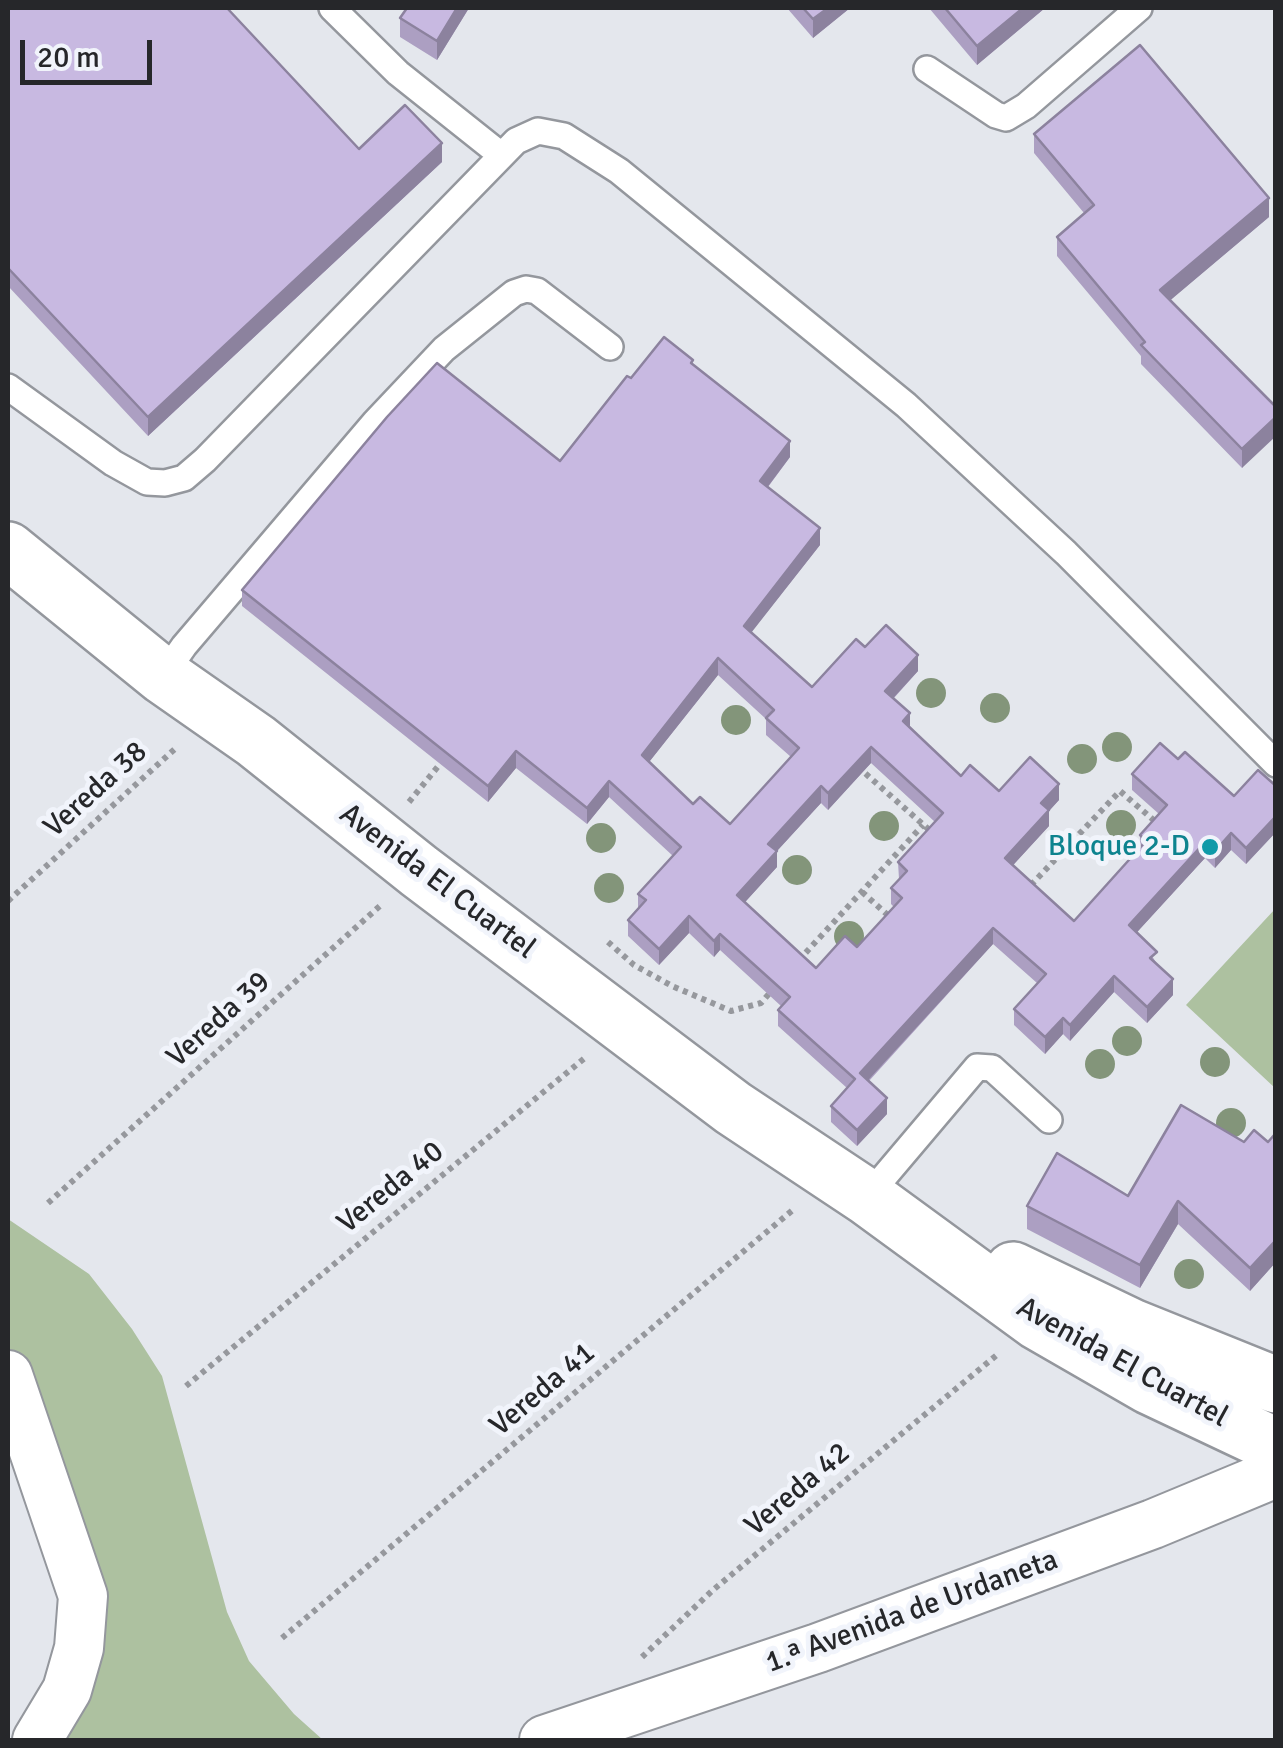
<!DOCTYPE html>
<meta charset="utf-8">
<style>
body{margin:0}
#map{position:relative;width:1283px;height:1748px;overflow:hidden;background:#e4e7ed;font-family:Signika,sans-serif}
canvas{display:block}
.frame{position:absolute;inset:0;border:10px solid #26272a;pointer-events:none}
.scale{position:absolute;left:20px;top:40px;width:132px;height:45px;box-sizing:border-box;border:5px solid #26272a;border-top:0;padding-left:12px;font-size:30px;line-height:35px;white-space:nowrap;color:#26272a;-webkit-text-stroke:8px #f1f4fb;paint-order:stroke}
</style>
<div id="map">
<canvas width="1283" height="1748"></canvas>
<div class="frame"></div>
<div class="scale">20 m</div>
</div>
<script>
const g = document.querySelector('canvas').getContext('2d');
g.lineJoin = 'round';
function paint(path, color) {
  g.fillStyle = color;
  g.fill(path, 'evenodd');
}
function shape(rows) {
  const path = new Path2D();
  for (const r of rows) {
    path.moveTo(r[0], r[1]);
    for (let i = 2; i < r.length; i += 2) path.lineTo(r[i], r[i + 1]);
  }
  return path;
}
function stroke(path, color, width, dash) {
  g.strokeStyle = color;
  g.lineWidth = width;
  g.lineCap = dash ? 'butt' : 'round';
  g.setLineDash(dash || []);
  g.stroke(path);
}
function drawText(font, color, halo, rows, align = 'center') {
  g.font = font + ' Signika,sans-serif';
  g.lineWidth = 10;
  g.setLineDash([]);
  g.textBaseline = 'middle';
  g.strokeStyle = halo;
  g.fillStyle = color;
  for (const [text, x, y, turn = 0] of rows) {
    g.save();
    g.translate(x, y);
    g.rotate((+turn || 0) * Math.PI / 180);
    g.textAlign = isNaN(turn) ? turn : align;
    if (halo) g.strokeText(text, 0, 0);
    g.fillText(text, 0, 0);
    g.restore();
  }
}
paint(shape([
 [1275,909,1275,1088,1186,1005],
 [8,1219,89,1274,132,1329,162,1376,227,1612,249,1661,294,1714,323,1740,44,1740,81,1653,8,1398]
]), '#adc1a0');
const service = shape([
 [332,8,398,73,501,155],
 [927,69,996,115,1006,118,1026,106,1139,8],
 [8,387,113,463,147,482,165,483,184,478,205,460,516,141,538,131,564,136,619,171,906,405,1066,553,1276,764],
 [163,676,184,646,375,422,444,349,514,293,526,289,537,291,610,347],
 [867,1197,977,1067,992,1068,1049,1120]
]);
const minor = shape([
 [8,1375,83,1596,79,1648,67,1690,37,1740],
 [544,1740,818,1648,1153,1524,1276,1473]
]);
const secondary = shape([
 [8,550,163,676,256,741,419,871,733,1108,867,1197,1038,1322,1149,1386,1276,1446],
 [1013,1270,1132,1327,1276,1385]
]);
stroke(service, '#94979d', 30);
stroke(minor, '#94979d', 52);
stroke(secondary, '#94979d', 60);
stroke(shape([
 [858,767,935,835],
 [409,802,440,764],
 [1031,885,1120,791,1157,823],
 [862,892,891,918],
 [8,901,177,747],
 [608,942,634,965,672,986,731,1011,761,1003,774,988],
 [799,960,923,825],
 [48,1203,381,905],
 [186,1386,586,1057],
 [282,1638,794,1209],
 [642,1657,713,1590,998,1354]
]), '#96989d', 6, [5, 5]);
stroke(service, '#fff', 25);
stroke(minor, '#fff', 48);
stroke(secondary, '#fff', 55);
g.fillStyle = '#83957a';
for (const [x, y] of [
 [931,693],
 [995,708],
 [736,720],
 [1117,747],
 [1082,759],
 [1121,825],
 [884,826],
 [601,838],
 [797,870],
 [609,888],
 [849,936],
 [1127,1041],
 [1215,1062],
 [1100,1064],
 [1231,1123],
 [1189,1274]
]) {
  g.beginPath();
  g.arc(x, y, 15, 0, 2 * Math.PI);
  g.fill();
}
paint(shape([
 [8,8,359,149,442,162,148,436,8,286],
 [407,8,469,8,437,60,400,37,400,18],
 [787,8,850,8,813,38],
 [929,8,1045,8,977,65],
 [1034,134,1269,217,1170,300,1276,407,1242,468,1141,364,1141,356,1057,256,1057,237,1084,213,1034,153],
 [693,365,790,457,768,487,820,545,751,632,812,687,865,647,918,671,894,698,910,729,961,776,999,791,1059,800,1049,811,1049,826,1013,865,1074,921,1140,848,1140,835,1159,814,1132,790,1132,774,1178,759,1234,796,1276,786,1276,832,1246,864,1231,850,1215,868,1205,858,1137,932,1157,964,1173,995,1147,1023,1114,992,1070,1041,1063,1034,1045,1054,1014,1025,1014,1009,1037,983,993,944,869,1081,887,1114,857,1146,831,1122,831,1106,847,1088,778,1026,778,1010,781,1006,720,950,714,957,689,933,659,965,628,936,628,920,638,909,638,894,673,856,609,797,587,824,516,768,488,802,242,606,242,590,560,461,631,378],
 [718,675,766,719,766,735,791,757,730,824,693,804,649,762],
 [871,763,935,822,898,862,899,879,891,888,891,904,894,907,857,947,816,968,745,902,777,867,777,851,821,803,828,810],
 [1276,1135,1276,1262,1250,1291,1178,1224,1140,1288,1027,1229,1027,1206,1128,1196,1244,1142,1268,1142]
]), '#ac9fc2');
paint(shape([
 [457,8,469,8,437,60,437,41],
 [828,8,850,8,813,38,813,19],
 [1023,8,1045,8,977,65,977,46],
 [442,143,442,162,148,436,148,417],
 [1269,198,1269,217,1160,309,1160,290],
 [1276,417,1276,436,1242,468,1242,449],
 [790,441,790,457,760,497,760,481],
 [820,528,820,545,744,642,744,626],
 [918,655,918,671,885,707,885,691],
 [718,658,718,675,642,771,642,755],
 [910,713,910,730,903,721],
 [871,747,871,763,828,810,828,793],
 [516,751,516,768,488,802,488,786],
 [609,781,609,797,587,824,587,808],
 [1059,784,1059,800,1049,811,1049,826,1005,874,1005,858,1041,803],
 [821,786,821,803,777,851,777,867,737,911,737,895,768,844],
 [1276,816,1276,832,1246,864,1246,848],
 [1231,833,1231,850,1215,868,1215,851],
 [1205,842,1205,858,1129,941,1129,925],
 [689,916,689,933,659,965,659,949],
 [993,928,993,944,860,1089,860,1073],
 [720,934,720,950,714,957,714,941],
 [1114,976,1114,992,1070,1041,1070,1025],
 [1173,979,1173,995,1147,1023,1147,1007],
 [1063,1018,1063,1034,1045,1054,1045,1037],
 [887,1098,887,1114,857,1146,857,1130],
 [1178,1201,1178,1224,1140,1288,1140,1265],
 [1276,1240,1276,1262,1250,1291,1250,1268]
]), '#8c829e');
const building = shape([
 [8,8,227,8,359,149,405,105,442,143,148,417,8,268,8,8],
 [407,8,457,8,437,41,400,18,407,8],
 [803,8,828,8,813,19,803,8],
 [945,8,1023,8,977,46,945,8],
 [1140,45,1269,198,1160,290,1276,407,1276,417,1242,449,1141,345,1145,342,1057,237,1094,205,1034,134,1140,45],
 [664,337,693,360,691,363,790,441,760,481,820,528,744,626,812,687,856,639,865,647,886,625,918,655,885,691,910,713,903,721,961,776,970,765,999,791,1030,757,1059,784,1041,803,1049,810,1005,858,1074,921,1146,841,1140,835,1167,805,1132,774,1160,743,1178,759,1185,752,1234,796,1258,770,1276,786,1276,816,1246,848,1231,833,1215,851,1205,842,1129,925,1157,952,1150,958,1173,979,1147,1007,1114,976,1070,1025,1063,1018,1045,1037,1014,1009,1046,974,993,928,860,1073,887,1098,857,1130,831,1106,855,1079,778,1010,790,997,720,934,714,941,689,916,659,949,628,920,646,900,638,894,681,847,609,781,587,808,516,751,488,786,242,590,387,417,437,363,560,461,627,376,631,378,664,337],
 [718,658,774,710,766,718,799,748,730,824,700,797,693,804,642,755,718,658],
 [871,747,943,813,898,862,907,871,891,888,902,898,857,947,845,936,816,968,737,895,777,851,768,844,821,786,828,793,871,747],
 [1181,1105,1244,1142,1254,1130,1268,1142,1275,1134,1276,1135,1276,1240,1250,1268,1178,1201,1140,1265,1027,1206,1057,1153,1128,1196,1181,1105]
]);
paint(building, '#c8b9e1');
stroke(building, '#8c829e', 2.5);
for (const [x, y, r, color] of [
 [1210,847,10,"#0f9aa8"]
]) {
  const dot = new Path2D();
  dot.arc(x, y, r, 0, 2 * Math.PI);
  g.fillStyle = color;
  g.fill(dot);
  stroke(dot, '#f1f4fb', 4);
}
drawText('30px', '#26272a', '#f1f4fb', [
 ["Vereda 38",96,790,-42],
 ["Avenida El Cuartel",437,882,37],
 ["Vereda 39",219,1020,-42],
 ["Vereda 40",391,1188,-39],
 ["Avenida El Cuartel",1122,1363,29],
 ["Vereda 41",543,1390,-40],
 ["Vereda 42",798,1490,-40],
 ["1.ª Avenida de Urdaneta",912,1612,-20]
]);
drawText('30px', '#0d838f', '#f1f4fb', [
 ["Bloque 2-D",1190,847]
], 'right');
</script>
